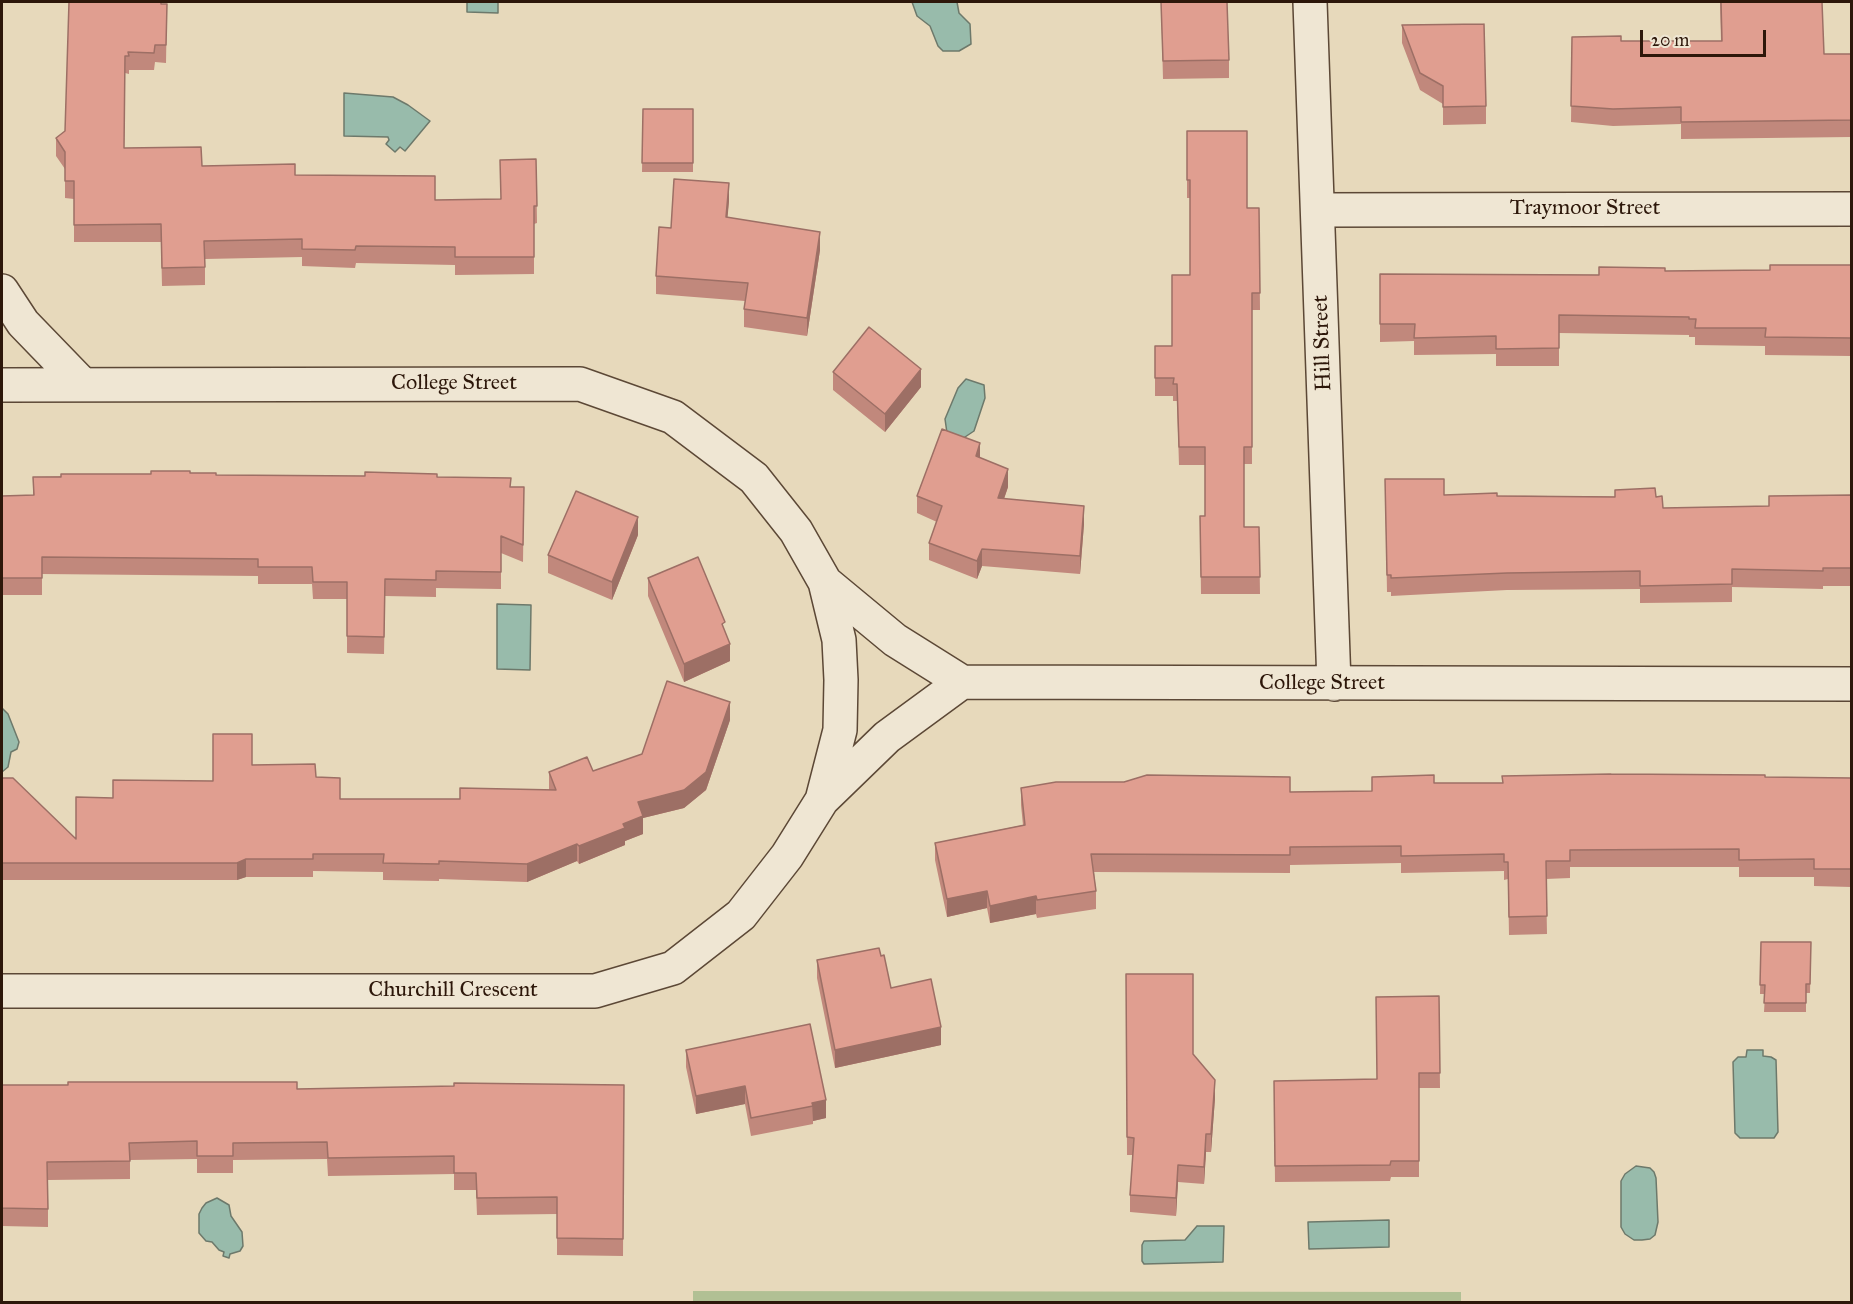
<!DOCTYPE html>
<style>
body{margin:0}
#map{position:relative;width:1853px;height:1304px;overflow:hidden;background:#e7d9bb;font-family:"IM FELL Great Primer",serif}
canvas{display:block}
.frame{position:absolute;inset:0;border:3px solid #2d170a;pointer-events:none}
.scale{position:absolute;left:1640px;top:30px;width:126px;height:27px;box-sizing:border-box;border:3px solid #2d170a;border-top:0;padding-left:8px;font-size:18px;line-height:21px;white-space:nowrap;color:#2d170a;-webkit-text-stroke:4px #efe6d3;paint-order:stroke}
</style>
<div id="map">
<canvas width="1853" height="1304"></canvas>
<div class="frame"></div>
<div class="scale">20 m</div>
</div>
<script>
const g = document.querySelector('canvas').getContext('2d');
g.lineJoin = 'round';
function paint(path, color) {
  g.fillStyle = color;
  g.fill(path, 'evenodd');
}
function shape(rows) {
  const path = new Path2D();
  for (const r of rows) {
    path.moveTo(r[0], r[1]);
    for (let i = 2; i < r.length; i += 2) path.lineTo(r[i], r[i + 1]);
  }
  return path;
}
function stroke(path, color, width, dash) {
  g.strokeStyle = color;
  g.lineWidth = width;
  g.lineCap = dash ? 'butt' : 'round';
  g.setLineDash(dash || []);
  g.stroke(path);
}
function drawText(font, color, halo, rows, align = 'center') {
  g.font = font + ' "IM FELL Great Primer",serif';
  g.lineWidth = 4.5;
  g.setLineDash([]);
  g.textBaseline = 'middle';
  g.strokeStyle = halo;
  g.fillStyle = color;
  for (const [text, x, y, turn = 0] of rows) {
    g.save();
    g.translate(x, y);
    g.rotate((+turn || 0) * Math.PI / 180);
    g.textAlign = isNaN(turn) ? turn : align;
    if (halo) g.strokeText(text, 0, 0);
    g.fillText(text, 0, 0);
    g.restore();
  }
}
paint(shape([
 [693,1291,1461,1292,1461,1302,693,1302]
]), '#b1c094');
const water = shape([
 [467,2,498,2,498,13,467,12,467,2],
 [912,2,957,2,959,13,970,24,971,44,959,51,943,51,938,46,930,26,917,16,912,2],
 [344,93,393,97,408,105,430,121,405,151,400,147,395,152,386,144,389,140,388,137,344,136,344,93],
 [966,379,984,385,985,398,974,431,962,439,947,433,945,419,958,388,966,379],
 [497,604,531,605,530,670,497,669,497,604],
 [2,708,8,714,19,742,17,749,11,752,8,767,2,772,2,708],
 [1747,1050,1763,1050,1763,1056,1771,1057,1776,1060,1778,1132,1774,1138,1740,1138,1735,1133,1733,1062,1738,1057,1746,1057,1747,1050],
 [1636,1166,1650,1168,1654,1172,1656,1178,1658,1222,1655,1235,1650,1239,1642,1240,1634,1240,1625,1234,1621,1227,1621,1181,1625,1174,1636,1166],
 [217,1198,229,1205,231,1216,242,1232,243,1246,240,1251,230,1254,229,1258,223,1256,224,1252,219,1250,212,1242,206,1241,199,1233,199,1214,202,1208,206,1203,217,1198],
 [1389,1220,1389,1247,1309,1249,1308,1222,1389,1220],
 [1197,1226,1224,1226,1223,1262,1144,1264,1142,1261,1142,1245,1144,1241,1185,1240,1197,1226]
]);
paint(water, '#98bbab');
stroke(water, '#6d796b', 1.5);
const minor = shape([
 [1310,2,1334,684],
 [1318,210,1852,209],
 [2,291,23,323,83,385],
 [2,385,580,384,673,417,754,478,796,531,825,582,839,640,841,680,840,730,822,800],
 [825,582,895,640,962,682,1852,684],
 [2,991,595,991,673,968,741,915,787,856,822,800,887,737,962,682]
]);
stroke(minor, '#5c4836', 36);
stroke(minor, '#efe6d3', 33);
paint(shape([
 [1161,2,1229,60,1229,78,1163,79],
 [1720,2,1824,54,1851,54,1851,137,1681,139,1681,124,1613,126,1571,122,1572,37,1621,41,1721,41],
 [161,4,167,4,166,63,155,62,154,70,129,70,129,74,125,73,124,148,202,166,295,175,435,200,500,199,536,159,537,223,534,224,534,274,455,275,455,265,356,263,355,268,302,266,302,257,205,259,205,285,162,286,161,242,74,242,74,199,65,198,65,169,56,156,56,138,65,131],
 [1402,25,1486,106,1486,124,1443,125,1443,104,1420,90,1402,43],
 [643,109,693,109,693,172,642,172],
 [1187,131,1247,208,1259,208,1260,310,1252,310,1252,464,1244,464,1244,527,1259,527,1260,594,1201,594,1200,516,1205,516,1205,465,1179,465,1177,401,1173,401,1173,396,1155,396,1155,378,1172,346,1190,275,1190,198,1187,198],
 [729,201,727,218,820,250,807,336,744,327,744,309,745,301,656,294,656,276,671,228],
 [1851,265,1851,356,1765,355,1765,346,1695,345,1695,337,1689,337,1689,335,1559,333,1559,366,1496,366,1496,354,1414,355,1414,341,1380,342,1380,274,1599,275,1665,271,1770,270],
 [833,372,921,387,885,432,833,390],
 [980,458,1008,487,1004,499,1084,524,1080,574,982,566,977,579,929,560,929,543,937,522,917,513,917,496],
 [190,473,216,475,437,477,511,487,524,487,523,562,501,553,501,589,436,588,436,597,385,596,384,654,347,653,347,599,313,599,312,584,258,584,258,576,42,574,42,595,2,595,2,496,33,495,33,477],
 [1385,479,1444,495,1656,497,1663,508,1769,506,1851,495,1851,586,1823,586,1823,589,1732,587,1732,602,1640,603,1640,589,1507,590,1391,596,1391,592,1387,592],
 [638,535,612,600,548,573,548,555],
 [648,578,730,661,684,682,648,596],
 [730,720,706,790,684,808,643,818,643,834,625,841,625,845,579,864,577,861,527,882,439,879,439,881,383,880,383,872,313,871,313,877,246,877,237,880,2,880,2,778,76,839,113,798,213,781,252,765,316,777,340,799,460,799,549,790,549,772,593,771,642,754],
 [1765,777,1851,778,1851,887,1814,886,1814,877,1739,877,1739,867,1570,867,1570,878,1546,879,1547,934,1509,935,1508,879,1504,880,1504,871,1401,873,1401,863,1290,865,1290,873,1094,872,1096,891,1096,909,1037,918,1036,914,990,923,987,908,947,917,935,860,935,843,1023,825,1021,805,1021,788,1290,792,1372,791,1434,783,1502,783],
 [1761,942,1811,942,1810,993,1806,993,1806,1012,1764,1012,1765,994,1760,994],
 [817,960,891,988,941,1045,835,1068,817,978],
 [1126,974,1193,1054,1215,1098,1211,1152,1206,1152,1204,1184,1178,1182,1176,1216,1130,1212,1130,1195,1133,1155,1127,1155],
 [1439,996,1440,1088,1419,1088,1419,1177,1391,1177,1390,1181,1275,1182,1274,1081,1377,1079],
 [810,1024,826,1118,813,1121,813,1124,751,1136,745,1104,696,1114,686,1067,686,1050],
 [2,1085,297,1089,624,1085,623,1256,557,1255,557,1214,477,1215,476,1190,454,1190,454,1174,328,1176,327,1159,233,1160,233,1173,197,1173,197,1159,130,1160,130,1179,48,1180,48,1227,2,1226]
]), '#c1887c');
paint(shape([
 [729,183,729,201,726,235,726,217],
 [820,232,820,250,807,336,807,318],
 [921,369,921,387,885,432,885,414],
 [980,443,980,461,976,456],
 [1008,469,1008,487,998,516,998,498],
 [1084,506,1084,524,1080,574,1080,556],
 [638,517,638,535,612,600,612,582],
 [982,549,982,566,977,579,977,561],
 [730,644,730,661,684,682,684,664],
 [730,702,730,720,706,790,684,808,643,818,643,834,625,841,625,845,579,864,579,846,623,824,638,802],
 [577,844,577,861,527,882,527,864],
 [246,859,246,877,237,880,237,863],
 [987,891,987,908,947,917,947,899],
 [1036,896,1036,914,990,923,990,906],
 [941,1027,941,1045,835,1068,835,1050],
 [1215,1080,1215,1098,1211,1152,1211,1134],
 [745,1086,745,1104,696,1114,696,1096],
 [826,1100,826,1118,813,1121,812,1103],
 [1206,1134,1206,1152,1204,1184,1204,1167],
 [1178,1165,1178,1182,1176,1216,1176,1198]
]), '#9d6f65');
const building = shape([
 [69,2,161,2,161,4,167,4,166,45,155,45,154,53,128,52,129,56,125,56,124,148,201,147,202,166,295,164,295,175,435,176,435,200,501,199,500,160,536,159,537,206,534,206,534,257,455,257,455,247,356,246,355,250,302,249,302,239,204,241,205,267,162,268,161,224,74,225,74,181,65,181,65,152,56,138,65,131,69,2],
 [1161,2,1227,2,1229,60,1163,61,1161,2],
 [1721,2,1822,2,1824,54,1851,54,1851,120,1681,122,1681,107,1613,109,1571,106,1572,37,1621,36,1621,41,1722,41,1721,2],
 [1484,24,1486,106,1443,107,1443,86,1420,73,1402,25,1484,24],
 [643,109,693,109,693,163,642,163,643,109],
 [1187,131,1247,131,1247,208,1259,208,1260,293,1252,293,1252,447,1244,447,1244,527,1259,527,1260,577,1201,577,1200,516,1205,516,1205,447,1179,447,1177,384,1173,384,1174,378,1155,378,1155,346,1172,346,1172,275,1190,275,1190,180,1187,180,1187,131],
 [674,179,729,183,726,217,820,232,807,318,744,309,748,283,656,276,659,227,671,228,674,179],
 [1770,265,1851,265,1851,338,1765,337,1766,328,1695,328,1696,319,1689,319,1689,317,1559,315,1559,348,1496,349,1496,336,1414,338,1415,324,1380,324,1380,274,1599,275,1599,267,1665,268,1665,271,1770,270,1770,265],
 [869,327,921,369,885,414,833,372,869,327],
 [942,429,980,443,976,456,1008,469,998,498,1084,506,1080,556,982,549,977,561,929,543,942,506,917,496,942,429],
 [151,471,190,471,190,473,216,473,216,475,365,476,365,472,437,474,437,477,511,478,510,487,524,487,523,545,501,536,501,572,436,571,436,580,385,579,384,637,347,636,347,582,313,582,312,567,258,567,258,559,42,557,42,578,2,578,2,496,34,495,33,477,61,477,61,474,151,474,151,471],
 [1385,479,1444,479,1444,495,1497,493,1497,496,1615,497,1615,490,1655,488,1656,497,1662,496,1663,508,1769,506,1769,496,1851,495,1851,568,1823,568,1823,571,1732,569,1732,584,1640,586,1640,571,1507,573,1391,578,1391,575,1387,575,1385,479],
 [576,491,638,517,612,582,548,555,576,491],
 [698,557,725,622,722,624,730,644,684,664,648,578,698,557],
 [667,681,730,702,706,772,684,790,638,802,643,816,623,824,625,828,579,846,577,844,527,864,439,861,439,864,383,863,384,854,313,854,313,859,246,859,237,863,2,863,2,778,13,778,76,839,76,797,113,798,113,780,213,781,213,734,252,734,252,765,315,764,316,777,340,778,340,799,460,799,460,788,556,790,549,772,587,757,593,771,642,754,667,681],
 [1611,774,1765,775,1765,777,1851,778,1851,869,1814,869,1814,859,1739,860,1739,849,1570,850,1570,861,1546,861,1547,916,1509,917,1508,862,1504,862,1504,854,1401,856,1401,846,1290,847,1290,855,1091,854,1096,891,1037,900,1036,896,990,906,987,891,947,899,935,843,1025,825,1021,788,1056,782,1124,782,1147,775,1290,777,1290,792,1372,791,1372,777,1434,775,1434,783,1503,783,1502,776,1611,774],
 [1761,942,1811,942,1810,984,1806,984,1806,1003,1764,1003,1765,985,1760,985,1761,942],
 [879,948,881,956,884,955,891,988,931,979,941,1027,835,1050,817,960,879,948],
 [1126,974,1193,974,1193,1054,1215,1080,1211,1134,1206,1134,1204,1167,1178,1165,1176,1198,1130,1195,1134,1138,1127,1137,1126,974],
 [1439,996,1440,1073,1419,1073,1419,1161,1391,1161,1390,1165,1275,1166,1274,1081,1377,1079,1376,997,1439,996],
 [810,1024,826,1100,812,1103,813,1106,751,1118,745,1086,696,1096,686,1050,810,1024],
 [68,1082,297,1082,297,1089,454,1086,454,1083,624,1085,623,1239,557,1238,557,1197,477,1198,476,1173,454,1173,454,1156,328,1158,327,1142,233,1143,233,1156,197,1156,197,1141,129,1143,130,1161,47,1162,48,1209,2,1208,2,1085,68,1085,68,1082]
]);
paint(building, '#e09e90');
stroke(building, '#9d6f65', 1.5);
drawText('22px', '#2d170a', '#efe6d3', [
 ["Traymoor Street",1585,209],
 ["Hill Street",1323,343,-92],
 ["College Street",454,384],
 ["College Street",1322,684],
 ["Churchill Crescent",453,991]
]);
</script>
